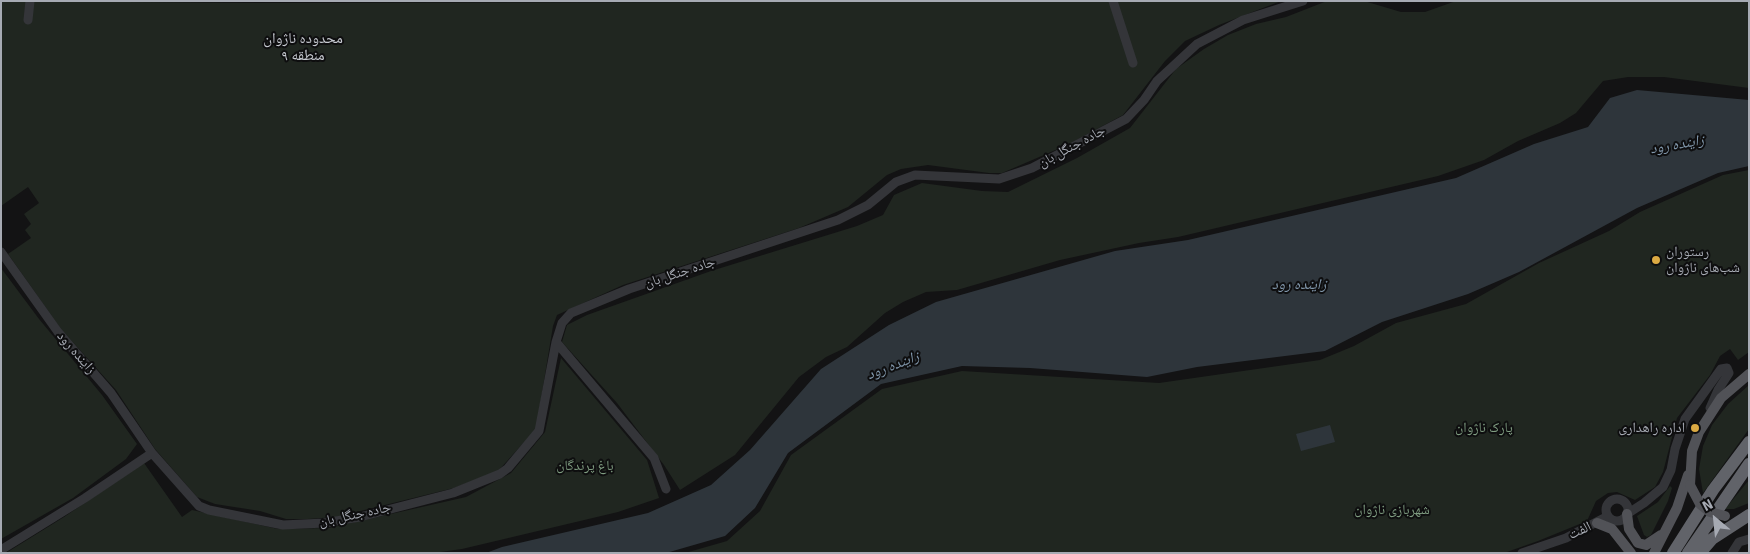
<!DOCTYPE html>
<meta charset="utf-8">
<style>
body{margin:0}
#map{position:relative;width:1750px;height:554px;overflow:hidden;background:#131314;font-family:Signika,sans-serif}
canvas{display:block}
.frame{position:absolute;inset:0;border:2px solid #a6aab3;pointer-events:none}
.north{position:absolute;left:1690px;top:494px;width:50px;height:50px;-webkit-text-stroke:4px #0e0e0f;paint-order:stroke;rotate:332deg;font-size:14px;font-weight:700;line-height:20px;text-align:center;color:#a6aab3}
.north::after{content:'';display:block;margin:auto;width:18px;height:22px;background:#a6aab3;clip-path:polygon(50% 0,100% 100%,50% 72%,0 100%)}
</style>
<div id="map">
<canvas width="1750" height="554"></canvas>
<div class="frame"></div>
<div class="north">N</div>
</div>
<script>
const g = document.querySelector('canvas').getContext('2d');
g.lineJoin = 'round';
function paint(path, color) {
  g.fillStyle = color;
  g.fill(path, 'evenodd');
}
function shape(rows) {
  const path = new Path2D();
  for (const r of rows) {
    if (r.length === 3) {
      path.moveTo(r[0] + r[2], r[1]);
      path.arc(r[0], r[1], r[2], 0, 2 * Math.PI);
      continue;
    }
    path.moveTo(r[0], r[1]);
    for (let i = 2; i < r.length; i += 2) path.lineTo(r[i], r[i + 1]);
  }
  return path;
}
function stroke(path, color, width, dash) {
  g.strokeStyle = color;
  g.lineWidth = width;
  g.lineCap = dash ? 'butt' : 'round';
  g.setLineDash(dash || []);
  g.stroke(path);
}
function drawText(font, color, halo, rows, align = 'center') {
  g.font = font + ' Signika,"Noto Naskh Arabic",sans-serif';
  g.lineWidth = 4;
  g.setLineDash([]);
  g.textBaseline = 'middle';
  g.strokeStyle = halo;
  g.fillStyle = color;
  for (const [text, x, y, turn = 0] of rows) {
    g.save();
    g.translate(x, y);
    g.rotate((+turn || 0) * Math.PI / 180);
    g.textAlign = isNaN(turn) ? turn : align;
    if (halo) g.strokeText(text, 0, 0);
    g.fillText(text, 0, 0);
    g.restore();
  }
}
paint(shape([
 [1,1,253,3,1281,1,1219,25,1185,41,1165,61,1123,115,1067,145,1023,164,1002,173,989,173,928,165,901,169,887,175,848,207,799,228,623,285,557,315,553,326,536,429,498,471,454,488,336,517,308,519,286,519,260,511,215,504,197,497,155,449,116,390,61,329,8,254,31,238,25,230,31,224,24,214,39,203,28,187,1,206],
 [1327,1,1364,1,1401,12,1425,12,1456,1,1749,1,1749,88,1664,77,1628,77,1603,81,1576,113,1560,123,1518,141,1484,160,1438,176,1178,237,1139,243,1060,260,957,290,926,292,903,302,885,313,847,347,826,357,799,377,735,455,680,490,664,465,617,403,562,342,567,325,587,315,711,271,857,226,883,215,894,195,922,183,982,191,1008,192,1077,158,1130,128,1176,69,1204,49,1228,35,1256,24,1286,17],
 [1749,170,1749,352,1738,360,1730,349,1720,356,1710,375,1677,418,1663,472,1655,487,1635,500,1617,492,1608,493,1596,501,1587,521,1538,541,1504,553,685,553,727,541,760,511,791,455,882,389,962,371,1159,383,1320,360,1354,346,1396,323,1466,304,1539,263,1609,231,1640,212,1723,175],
 [1,268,39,319,102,395,137,444,126,459,73,498,1,539],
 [561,358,647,460,659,498,618,512,462,549,433,553,6,553,64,517,144,463,182,517,192,510,278,529,329,528,466,497,511,473,545,432],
 [1749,385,1749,429,1703,493,1699,469,1703,446,1712,425,1728,404],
 [1749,480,1749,503,1734,509,1725,509],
 [1670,486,1672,488,1668,501,1651,535,1647,537,1644,535,1637,516,1658,502]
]), '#202620');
paint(shape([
 [1637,90,1749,100,1749,166,1718,173,1637,208,1519,272,1468,294,1382,322,1325,351,1197,367,1147,377,1030,368,962,366,881,384,788,453,755,508,725,536,666,553,486,553,502,547,648,513,711,485,750,450,821,369,889,325,936,302,1115,251,1188,240,1456,178,1534,144,1588,127,1610,98],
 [1330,425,1335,442,1301,451,1296,434]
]), '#2e353b');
stroke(shape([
 [1113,1,1133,63],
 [28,20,30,1],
 [1,252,58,332,111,393,152,453,199,506,209,510,283,525,324,523,360,517,453,493,500,474,508,468,539,431,556,342,562,323,571,313,629,289,838,220,868,205,896,182,915,175,999,179,1032,168,1126,119,1144,100,1157,81,1197,44,1243,20,1303,1],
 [556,342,654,458,666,489],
 [1617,510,11],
 [1627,514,1644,503,1663,487,1671,470,1675,449,1685,419,1721,369,1727,368,1729,373,1718,390,1710,408],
 [1,550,85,498,152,453],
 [1522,553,1566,538,1608,516],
 [1732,553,1739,542,1749,539]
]), '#343539', 9);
stroke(shape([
 [1690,485,1692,451,1699,432,1721,398,1749,374],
 [1627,514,1629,529,1638,543,1646,545,1661,535],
 [1597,523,1612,529,1631,553],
 [1654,553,1677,508,1688,475]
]), '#515257', 10);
stroke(shape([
 [1673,553,1713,490,1749,442],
 [1688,553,1749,464],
 [1700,553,1712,539,1749,515]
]), '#616369', 12);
stroke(shape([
 [1690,485,1700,504,1710,512,1725,516]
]), '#515257', 10);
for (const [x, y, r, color] of [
 [1656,260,5,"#dcaa43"],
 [1695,428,5,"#dcaa43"]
]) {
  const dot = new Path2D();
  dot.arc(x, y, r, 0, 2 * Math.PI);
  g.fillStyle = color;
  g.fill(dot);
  stroke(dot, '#0e0e0f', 2);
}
drawText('14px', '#a6aab3', '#0e0e0f', [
 ["جاده جنگل بان",1072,147,-28],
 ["جاده جنگل بان",680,273,-18],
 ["زاینده رود",76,353,49],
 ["جاده جنگل بان",355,515,-12],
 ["الفت",1580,531,-25]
]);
drawText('14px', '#a6aab3', '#0e0e0f', [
 ["رستوران",1666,252],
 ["شب‌های ناژوان",1666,268],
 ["اداره راهداری",1685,428,"right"]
], 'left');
drawText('14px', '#7f9c81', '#0e0e0f', [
 ["پارک ناژوان",1484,428],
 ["باغ پرندگان",585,466],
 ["شهربازی ناژوان",1392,510]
]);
drawText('15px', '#c6c9d0', '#0e0e0f', [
 ["محدوده ناژوان",303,39],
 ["منطقه ۹",303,56]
]);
drawText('italic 15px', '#8197ab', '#0e0e0f', [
 ["زاینده رود",1677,145,-10],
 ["زاینده رود",1299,285],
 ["زاینده رود",893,366,-21]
]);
</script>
